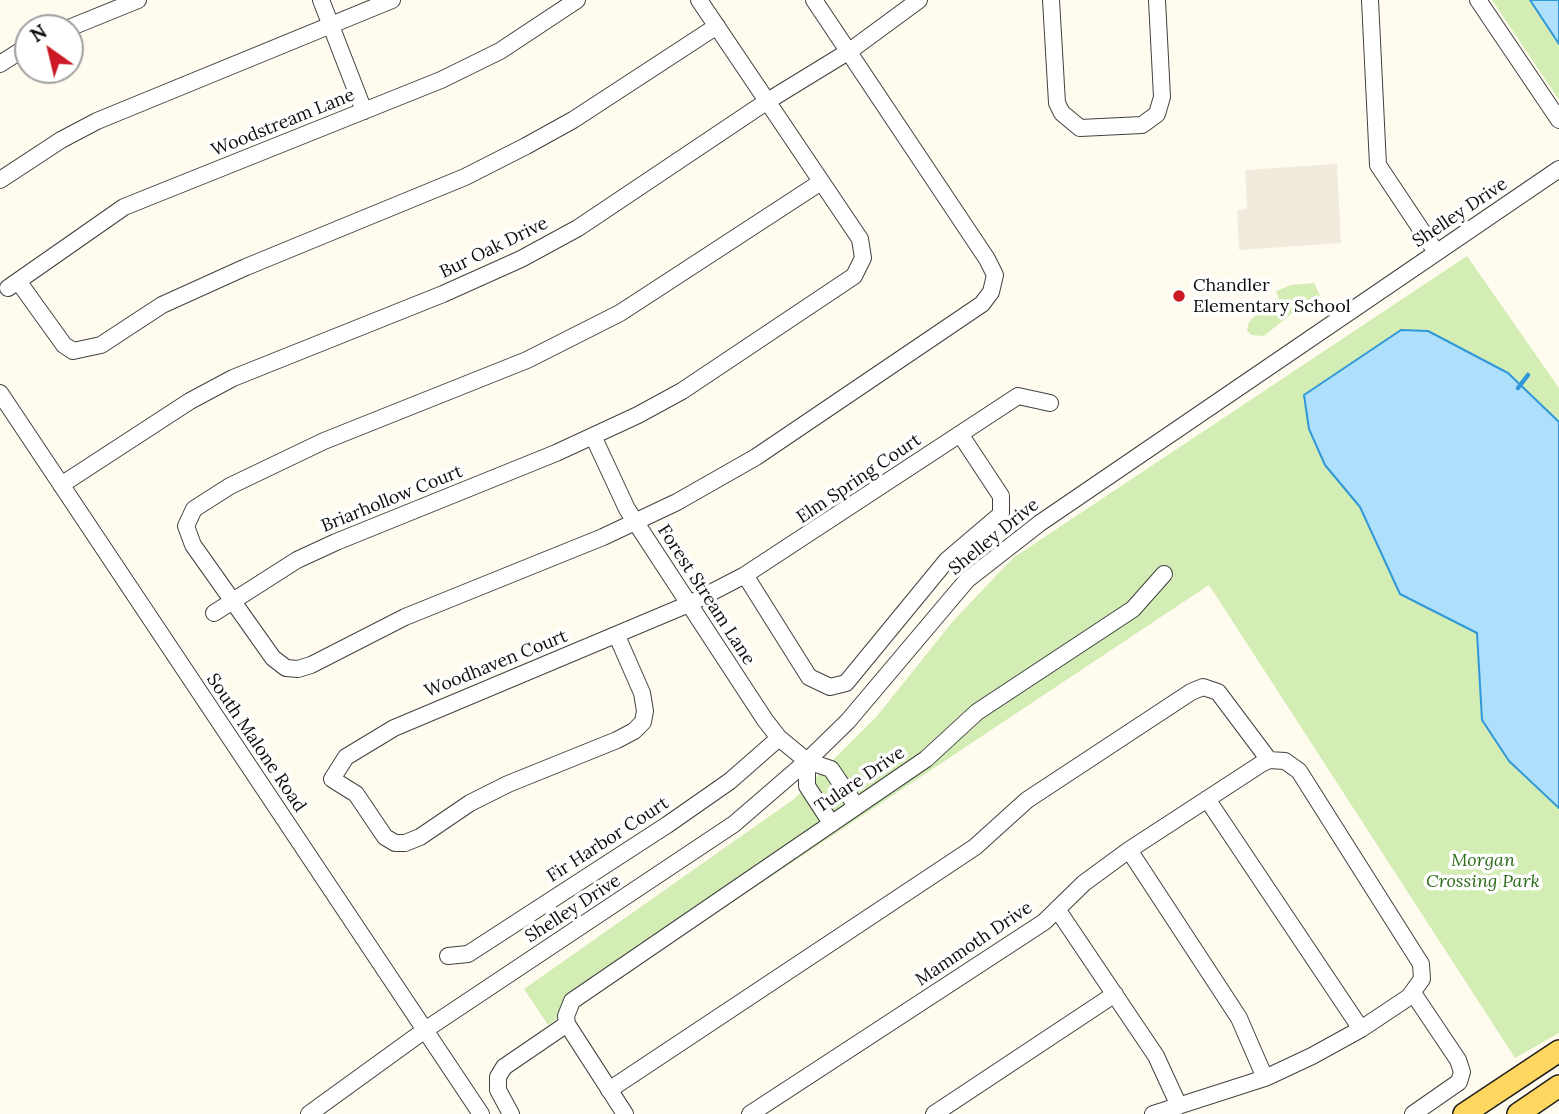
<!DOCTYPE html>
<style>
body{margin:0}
#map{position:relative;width:1559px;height:1114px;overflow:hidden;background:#fffcef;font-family:Lora,serif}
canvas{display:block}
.north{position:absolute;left:14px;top:14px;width:70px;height:70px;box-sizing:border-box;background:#fff;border:2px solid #9f9f9f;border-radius:50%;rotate:326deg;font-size:19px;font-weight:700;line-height:28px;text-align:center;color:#0e0e0e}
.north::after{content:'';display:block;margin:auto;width:24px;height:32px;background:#cb1a25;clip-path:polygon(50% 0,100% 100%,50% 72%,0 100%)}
</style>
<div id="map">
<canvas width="1559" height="1114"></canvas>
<div class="north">N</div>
</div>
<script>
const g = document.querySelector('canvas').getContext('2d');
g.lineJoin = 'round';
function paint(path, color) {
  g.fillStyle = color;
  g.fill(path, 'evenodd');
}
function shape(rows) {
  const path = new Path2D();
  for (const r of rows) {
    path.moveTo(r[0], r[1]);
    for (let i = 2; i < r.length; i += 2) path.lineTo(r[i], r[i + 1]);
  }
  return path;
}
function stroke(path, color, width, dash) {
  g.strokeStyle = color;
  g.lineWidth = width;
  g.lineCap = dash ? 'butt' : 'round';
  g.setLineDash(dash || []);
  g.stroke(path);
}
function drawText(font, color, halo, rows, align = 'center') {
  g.font = font + ' Lora,serif';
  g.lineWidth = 7;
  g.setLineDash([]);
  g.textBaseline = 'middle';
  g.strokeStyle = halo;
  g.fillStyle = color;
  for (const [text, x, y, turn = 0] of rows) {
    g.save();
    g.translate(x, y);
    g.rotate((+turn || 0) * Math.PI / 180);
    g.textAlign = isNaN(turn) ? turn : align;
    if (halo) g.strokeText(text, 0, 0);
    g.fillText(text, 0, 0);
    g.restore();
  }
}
paint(shape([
 [1492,0,1559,0,1559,100],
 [1467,256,1559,388,1559,1033,1515,1058,1209,585,548,1025,524,989,794,799,877,716,953,621,1013,558],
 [1314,283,1321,298,1291,314,1264,336,1251,335,1247,330,1249,322,1257,314,1276,304,1279,299,1276,291,1291,285]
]), '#d3edb5');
paint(shape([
 [1337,164,1341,243,1239,250,1237,210,1247,209,1245,170]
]), '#f0ebdd');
const water = shape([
 [1530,0,1559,0,1559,44,1530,0],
 [1401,330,1428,331,1508,373,1559,422,1559,808,1509,761,1482,720,1477,633,1400,594,1360,507,1325,465,1309,429,1304,395,1401,330]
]);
paint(water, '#afe0fb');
stroke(water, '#3098d9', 2);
stroke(shape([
 [1518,388,1528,375]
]), '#3098d9', 4.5);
const minor = shape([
 [321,0,364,111],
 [814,0,987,259,995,275,991,292,982,304,756,457,677,502,603,537,405,617,311,665,298,669,286,668,273,658,193,545,186,526,194,509,230,486,324,441,527,360,620,313,821,182],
 [1051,0,1057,103,1062,113,1080,128,1142,125,1157,114,1162,97,1157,0],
 [1370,0,1378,165,1436,252],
 [1478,0,1559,120],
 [69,28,138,0],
 [0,64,28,46],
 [0,180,61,140,97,121,392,0],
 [18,281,64,345,73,351,101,345,162,305,246,267,465,177,526,146,573,120,717,26],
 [8,288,124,207,441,80,500,51,577,0],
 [0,393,481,1114],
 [593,436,627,509,765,720,779,738,807,761,831,769,856,806],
 [61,485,190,401,233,378,443,294,521,259,578,228,766,102,851,50,919,0],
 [745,575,809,677,830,687,846,683,947,560,1001,514,1001,496,960,434],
 [214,613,297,560,336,542,556,453,638,415,682,391,854,276,863,258,860,239,699,0],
 [617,636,642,693,645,711,643,722,634,731,617,740,508,784,470,803,420,837,405,843,395,843,385,837,356,794,332,779,346,757,394,728,689,604,745,575,1018,396,1050,403],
 [807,761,807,786,831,823],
 [1207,799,1361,1029],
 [1129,850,1239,1018,1265,1078],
 [1057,909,1156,1056,1179,1106],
 [448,956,468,954,667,825,730,781,779,738],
 [609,1090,975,847,1027,800,1191,692,1203,687,1218,692,1269,760],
 [309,1114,425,1030,734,824,807,761,848,721,967,580,1040,523,1559,169],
 [511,1114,498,1090,498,1077,504,1067,567,1024],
 [625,1114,567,1024,566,1016,572,1001,926,759,977,712,1133,609,1164,574],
 [750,1114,1044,922,1084,883,1129,850,1261,764,1269,760,1285,761,1299,771,1421,964,1422,979,1409,997,1361,1029,1312,1056,1265,1078,1153,1114],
 [934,1114,1115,994],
 [1413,1114,1459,1082,1462,1072,1458,1060,1413,993]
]);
const major = shape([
 [1464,1114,1559,1051],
 [1518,1114,1559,1086]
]);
stroke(minor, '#414141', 18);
stroke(major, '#1f1f1f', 24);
stroke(minor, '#fff', 16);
stroke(major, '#ffd65f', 21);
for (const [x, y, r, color] of [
 [1179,296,7,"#cb1a25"]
]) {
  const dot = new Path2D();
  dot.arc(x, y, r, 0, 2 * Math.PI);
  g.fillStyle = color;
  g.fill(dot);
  stroke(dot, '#fff', 2.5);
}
drawText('18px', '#0e0e0e', '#fff', [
 ["Woodstream Lane",283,123,-22],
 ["Shelley Drive",1460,213,-34],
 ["Bur Oak Drive",494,248,-26],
 ["Elm Spring Court",859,479,-34],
 ["Briarhollow Court",392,499,-22],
 ["Shelley Drive",994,537,-39],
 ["Forest Stream Lane",706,595,57],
 ["Woodhaven Court",496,664,-22],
 ["South Malone Road",256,743,56],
 ["Tulare Drive",860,780,-34],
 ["Fir Harbor Court",608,840,-33],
 ["Shelley Drive",573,909,-33],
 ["Mammoth Drive",974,944,-34]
]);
drawText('18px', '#0e0e0e', '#fff', [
 ["Chandler",1193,286],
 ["Elementary School",1193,307]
], 'left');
drawText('italic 18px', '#2b6c18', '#fff', [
 ["Morgan",1483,861],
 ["Crossing Park",1483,882]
]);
</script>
